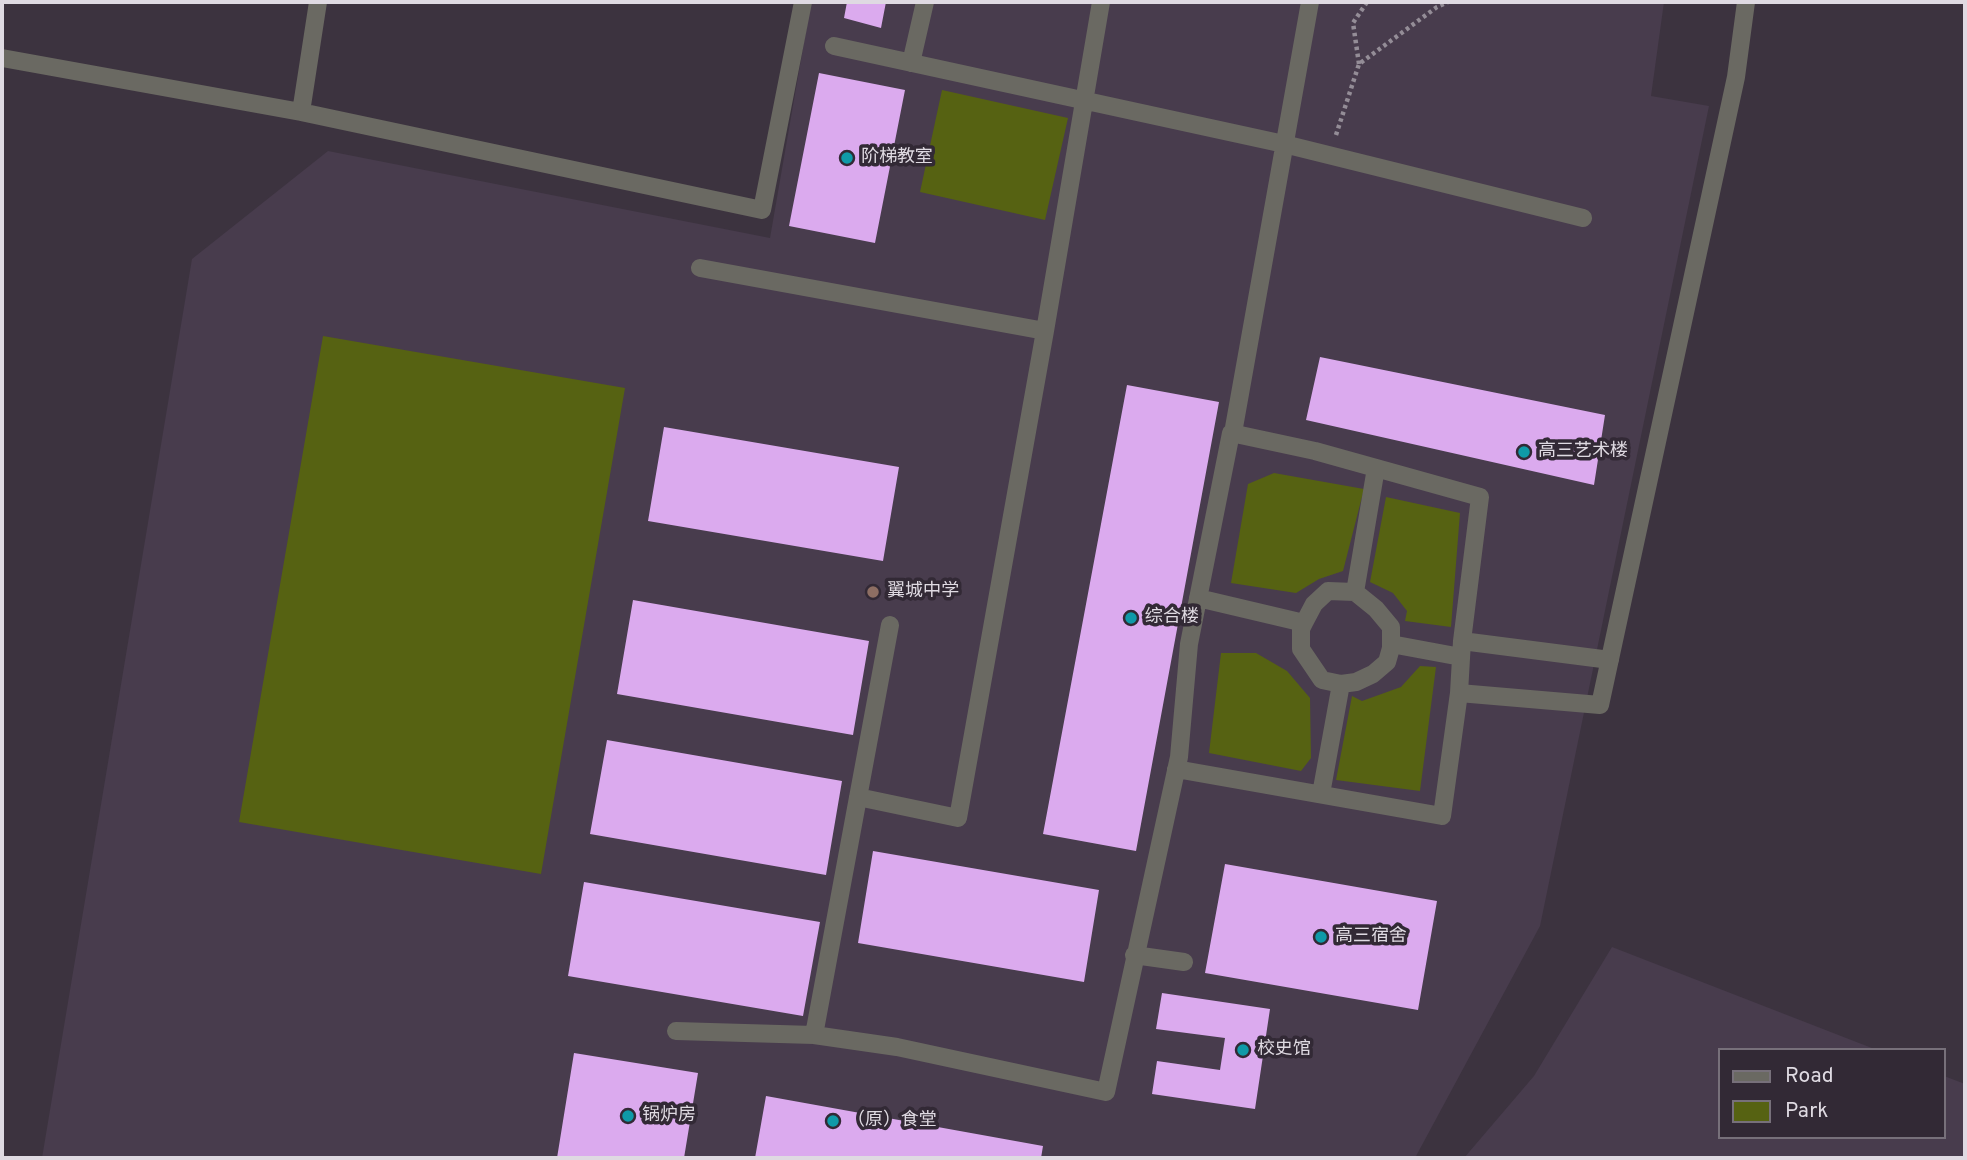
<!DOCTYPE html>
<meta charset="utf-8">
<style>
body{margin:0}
#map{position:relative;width:1967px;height:1160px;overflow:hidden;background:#3c333f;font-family:Overpass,sans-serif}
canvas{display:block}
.frame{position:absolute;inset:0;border:4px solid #dfdae2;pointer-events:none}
.legend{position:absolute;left:1718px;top:1048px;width:228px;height:91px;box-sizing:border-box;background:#322935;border:2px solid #77707a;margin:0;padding:9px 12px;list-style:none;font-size:21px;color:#dfdae2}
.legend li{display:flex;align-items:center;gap:14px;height:35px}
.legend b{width:35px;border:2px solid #77707a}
</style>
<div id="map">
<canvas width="1967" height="1160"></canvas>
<div class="frame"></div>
<ul class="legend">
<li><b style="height:9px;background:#6a6962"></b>Road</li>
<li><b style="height:19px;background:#566212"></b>Park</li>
</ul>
</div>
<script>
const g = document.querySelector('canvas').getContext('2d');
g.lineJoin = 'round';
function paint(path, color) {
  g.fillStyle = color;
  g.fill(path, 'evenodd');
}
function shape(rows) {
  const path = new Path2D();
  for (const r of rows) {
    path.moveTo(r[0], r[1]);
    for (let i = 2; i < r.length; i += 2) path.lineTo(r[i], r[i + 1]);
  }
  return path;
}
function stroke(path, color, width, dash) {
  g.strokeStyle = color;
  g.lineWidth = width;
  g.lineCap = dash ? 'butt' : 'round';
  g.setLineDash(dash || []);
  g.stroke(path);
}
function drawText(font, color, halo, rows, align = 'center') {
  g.font = font + ' Overpass,"Noto Sans SC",sans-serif';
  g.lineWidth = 7;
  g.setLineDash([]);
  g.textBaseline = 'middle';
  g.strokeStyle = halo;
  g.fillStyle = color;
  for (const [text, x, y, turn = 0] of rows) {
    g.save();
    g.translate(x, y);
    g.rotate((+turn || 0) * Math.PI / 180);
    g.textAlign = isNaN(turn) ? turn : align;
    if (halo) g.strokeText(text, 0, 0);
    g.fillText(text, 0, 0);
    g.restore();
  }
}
paint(shape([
 [811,2,1664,2,1651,96,1709,106,1540,926,1415,1158,42,1158,192,259,328,151,770,238],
 [1612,947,1877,1050,1720,1050,1720,1137,1944,1137,1944,1076,1965,1084,1965,1158,1464,1158,1534,1076]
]), '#483c4d');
paint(shape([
 [942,90,1068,118,1045,220,920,192],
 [323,336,625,388,541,874,239,822],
 [1274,473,1364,489,1343,571,1319,579,1296,593,1231,583,1248,484],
 [1386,497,1460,513,1451,627,1405,621,1407,611,1393,593,1370,582],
 [1221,653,1256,653,1287,671,1310,698,1311,758,1301,771,1209,753],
 [1420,666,1436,667,1420,791,1336,780,1352,696,1362,701,1401,687]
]), '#566212');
paint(shape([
 [847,2,886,2,881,28,844,18],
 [819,73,905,90,875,243,789,226],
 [1320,357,1605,415,1594,485,1306,420],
 [1127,385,1219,402,1136,851,1043,834],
 [664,427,899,467,883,561,648,521],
 [633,600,869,641,853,735,617,694],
 [607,740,842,781,826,875,590,834],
 [873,851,1099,890,1084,982,858,943],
 [1225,864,1437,901,1418,1010,1205,973],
 [584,882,820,922,803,1016,568,976],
 [1162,993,1270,1009,1255,1109,1152,1094,1157,1061,1220,1070,1225,1038,1156,1029],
 [574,1053,698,1073,684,1158,557,1158],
 [766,1096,1043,1146,1041,1158,755,1158]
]), '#dbaaee');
stroke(shape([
 [1359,64,1353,23,1367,2],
 [1336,135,1359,64,1437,7,1448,2]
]), '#948d97', 4.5, [3.5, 3.5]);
stroke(shape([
 [834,46,1284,144,1583,218],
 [2,58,301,112,318,2],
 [911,63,925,2],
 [301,112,762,210,803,2],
 [700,268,1045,331],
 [1233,433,1310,2],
 [1328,591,1355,592,1376,609,1391,627,1391,648,1387,662,1373,674,1356,682,1341,684,1322,680,1301,649,1301,629,1304,623,1314,604,1328,591],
 [1355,592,1376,468],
 [1198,598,1304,623],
 [1462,641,1610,660],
 [1391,644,1461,657],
 [1459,693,1600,705,1736,77,1746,2],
 [1321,794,1341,684],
 [858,797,958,818,1045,331,1101,2],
 [1134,955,1184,962],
 [676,1031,814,1035,897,1047,1106,1092,1179,757,1189,644,1231,433,1315,451,1480,497,1462,641,1459,693,1442,816,1176,769],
 [814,1035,890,625]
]), '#6a6962', 18);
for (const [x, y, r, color] of [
 [847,158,7,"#0f9aa8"],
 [1524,452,7,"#0f9aa8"],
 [873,592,7,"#8d6e63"],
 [1131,618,7,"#0f9aa8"],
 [1321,937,7,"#0f9aa8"],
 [1243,1050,7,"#0f9aa8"],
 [628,1116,7,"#0f9aa8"],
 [833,1121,7,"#0f9aa8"]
]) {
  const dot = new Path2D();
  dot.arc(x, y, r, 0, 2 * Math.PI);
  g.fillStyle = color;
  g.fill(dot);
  stroke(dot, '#322935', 2.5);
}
drawText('18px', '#dfdae2', '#322935', [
 ["阶梯教室",861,158],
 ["高三艺术楼",1538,452],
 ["翼城中学",887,592],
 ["综合楼",1145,618],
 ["高三宿舍",1335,937],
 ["校史馆",1257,1050],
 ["锅炉房",642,1116],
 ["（原）食堂",847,1121]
], 'left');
</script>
